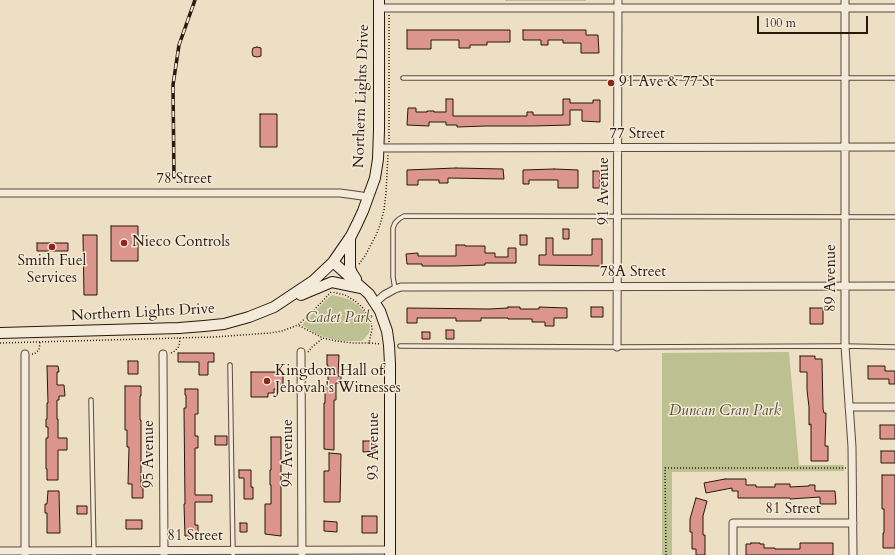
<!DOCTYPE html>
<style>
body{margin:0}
#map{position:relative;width:895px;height:555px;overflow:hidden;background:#ecdfc4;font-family:Cardo,serif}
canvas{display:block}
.scale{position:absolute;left:757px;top:16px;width:111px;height:18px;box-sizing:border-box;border:2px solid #2b170c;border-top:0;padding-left:5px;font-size:12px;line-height:14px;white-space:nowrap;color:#2b170c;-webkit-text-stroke:3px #f3ead9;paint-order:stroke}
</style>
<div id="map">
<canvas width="895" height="555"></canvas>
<div class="scale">100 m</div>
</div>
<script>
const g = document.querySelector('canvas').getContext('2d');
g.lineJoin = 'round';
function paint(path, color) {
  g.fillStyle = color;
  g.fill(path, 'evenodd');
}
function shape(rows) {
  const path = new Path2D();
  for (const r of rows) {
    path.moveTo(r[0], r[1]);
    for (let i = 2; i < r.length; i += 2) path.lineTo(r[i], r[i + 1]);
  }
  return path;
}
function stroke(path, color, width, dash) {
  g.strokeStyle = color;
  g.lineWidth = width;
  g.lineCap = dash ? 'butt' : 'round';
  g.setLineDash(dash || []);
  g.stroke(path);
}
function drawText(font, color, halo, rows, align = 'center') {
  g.font = font + ' Cardo,serif';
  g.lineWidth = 3;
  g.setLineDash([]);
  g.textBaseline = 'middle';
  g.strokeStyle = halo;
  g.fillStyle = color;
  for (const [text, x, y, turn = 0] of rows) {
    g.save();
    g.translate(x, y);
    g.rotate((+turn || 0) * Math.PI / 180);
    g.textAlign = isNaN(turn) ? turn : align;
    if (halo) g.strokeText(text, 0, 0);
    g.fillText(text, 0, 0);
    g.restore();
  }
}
paint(shape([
 [505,0,586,0,586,1,505,1],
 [332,295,341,297,350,300,359,306,365,313,369,321,370,327,369,333,363,340,360,341,341,341,328,338,319,335,302,325,326,300],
 [789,352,799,465,844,465,844,471,672,472,672,555,662,555,662,353]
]), '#bdc090');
const building = shape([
 [407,30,510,30,510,42,487,42,487,45,470,45,470,48,459,48,459,40,431,40,431,49,407,49,407,30],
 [523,30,586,30,586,35,598,35,599,53,581,53,581,43,563,43,563,40,548,40,548,45,541,45,541,40,523,40,523,30],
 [257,47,261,48,261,56,257,57,253,56,252,52,253,48,257,47],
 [446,99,453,99,453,116,527,116,527,112,533,112,533,115,563,115,563,99,570,99,570,103,593,103,593,100,600,100,600,122,582,121,582,110,570,110,570,125,533,126,486,126,457,127,457,125,446,125,446,122,429,122,429,126,407,125,408,108,416,108,416,112,427,112,427,111,434,111,434,112,446,112,446,99],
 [260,114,277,114,277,147,260,147,260,114],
 [456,168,503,169,504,179,448,178,448,183,439,183,439,180,418,180,418,185,407,185,407,170,456,168],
 [554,169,578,170,578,188,558,188,558,180,529,180,529,184,523,184,523,170,554,169],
 [593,171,600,171,600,188,593,188,593,171],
 [111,226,138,226,138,261,111,261,111,226],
 [563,229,569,229,569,239,563,239,563,229],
 [83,235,97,235,97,295,84,295,83,235],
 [520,235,527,235,527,245,520,245,520,235],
 [546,238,553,238,553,255,592,255,592,239,602,239,602,266,539,265,539,255,546,255,546,238],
 [37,243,68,243,68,251,37,251,37,243],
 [456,245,465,245,465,246,485,246,485,253,495,253,495,257,508,257,508,248,516,248,516,263,485,263,485,265,453,266,422,266,422,264,407,264,406,254,418,253,418,256,456,256,456,245],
 [508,307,520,307,520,309,539,309,539,307,567,308,567,318,554,318,554,326,545,326,545,322,532,322,532,319,508,319,508,318,481,318,481,321,456,321,456,318,417,318,417,323,407,323,407,308,489,309,508,308,508,307],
 [591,307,603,307,603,317,591,317,591,307],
 [810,308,823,308,823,324,810,324,810,308],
 [446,330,454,330,454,339,446,339,446,330],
 [422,332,430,332,430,339,422,339,422,332],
 [178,353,214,353,214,362,208,362,208,375,199,375,199,362,178,362,178,353],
 [327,355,339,355,338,376,341,376,341,383,336,383,336,400,334,400,334,450,324,449,324,403,325,403,325,385,328,386,328,365,327,365,327,355],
 [800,356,815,356,815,359,822,359,823,409,824,413,826,413,825,446,828,446,828,461,811,461,811,424,809,425,809,407,807,390,807,372,800,372,800,356],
 [128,361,138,361,138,374,128,374,128,361],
 [47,366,58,366,59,372,57,372,57,385,64,385,65,396,59,396,59,400,57,400,57,419,58,419,58,438,67,438,67,450,58,450,58,480,47,480,47,469,46,469,46,438,48,438,48,427,46,427,46,419,47,419,47,403,48,403,47,366],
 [868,366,885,366,885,371,895,371,895,384,889,384,889,379,868,379,868,366],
 [251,372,283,372,283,389,274,389,274,393,268,393,268,397,251,397,251,372],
 [125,386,141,386,141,396,140,396,140,420,141,420,141,487,143,487,143,498,132,498,132,484,128,484,129,447,127,447,127,430,125,430,125,386],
 [185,389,198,389,198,414,195,414,195,436,198,436,198,448,195,448,195,495,212,495,212,502,195,502,195,525,198,525,198,533,194,533,194,536,185,536,184,504,185,504,184,408,186,408,186,395,185,395,185,389],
 [880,425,895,425,895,439,880,439,880,425],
 [215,436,227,436,227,445,215,445,215,436],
 [271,437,281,437,281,536,265,534,265,504,271,504,271,485,270,485,270,470,271,470,271,437],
 [363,441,375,441,375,451,363,452,363,441],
 [881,451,895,451,895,463,881,463,881,451],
 [329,453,341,454,340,502,324,502,324,471,329,471,329,453],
 [239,470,251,470,251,487,253,487,253,499,244,499,244,478,239,478,239,470],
 [882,475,895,475,895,548,883,548,883,533,884,533,884,509,882,509,882,475],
 [725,479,746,479,746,485,756,485,756,487,775,487,775,484,790,484,790,487,809,486,809,485,815,485,815,491,835,491,836,504,820,504,820,497,790,499,790,498,738,498,738,491,732,491,732,488,706,493,704,483,725,479],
 [48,491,59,491,60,533,47,533,47,513,45,513,45,504,47,504,48,491],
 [696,498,707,501,703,516,703,535,705,535,705,555,696,555,696,549,692,549,692,532,690,532,690,519,696,498],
 [77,506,87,506,87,514,77,514,77,506],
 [362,516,377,516,377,533,362,533,362,516],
 [126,520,142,520,142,529,126,529,126,520],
 [324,521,337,522,337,532,324,531,324,521],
 [240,523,247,523,247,532,240,532,240,523],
 [751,543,760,543,760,544,764,544,764,548,775,548,775,549,800,549,800,543,833,543,833,555,746,555,746,544,751,544,751,543]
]);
paint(building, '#db958c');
stroke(building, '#2b170c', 1);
const service = shape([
 [403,78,895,78],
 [395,289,393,277,393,228,395,223,399,219,404,216,895,217],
 [400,346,617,347,845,346,895,347],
 [230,365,233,555],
 [91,400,94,555]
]);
const minor = shape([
 [845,0,845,346,852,447,853,555],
 [379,8,895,8],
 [379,148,895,147],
 [0,193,340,193,355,195,368,197],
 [375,303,384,295,395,289,401,287,408,287,895,286],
 [617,347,618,0],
 [301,352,302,555],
 [25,354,25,555],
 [163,354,164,555],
 [849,407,895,407],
 [0,551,390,550],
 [733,555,733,523,853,523]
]);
const secondary = shape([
 [350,237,350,268,352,273,356,279],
 [333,262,369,294,380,311,387,331,389,345,390,364,390,555],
 [301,295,332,282,361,288],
 [0,333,179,328,204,326,224,324,249,317,274,307,313,281,333,262,351,236,357,224,363,211,375,178,378,159,379,130,379,0]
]);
stroke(service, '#5b493a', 5.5);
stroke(minor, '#5b493a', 9);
stroke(secondary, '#2b170c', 12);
stroke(shape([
 [389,142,389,14],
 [359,264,365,256,376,235,380,225,384,210,386,193,388,154],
 [331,292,315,309,298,325,323,338,336,341,353,343,369,343,372,329,371,321,367,314,362,307,355,301,345,295,332,292],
 [0,343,214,337,270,333,282,331,298,325],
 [369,343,381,344],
 [308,352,312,347,323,338],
 [171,353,175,351,179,346,180,338],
 [32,354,34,354,39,350,40,342],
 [666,555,665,468,846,468]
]), '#2b170c', 1.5, [1, 2]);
stroke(service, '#f3ead9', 3.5);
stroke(minor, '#f3ead9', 7);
stroke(secondary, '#f3ead9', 10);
const rail = shape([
 [174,177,173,85,179,45,195,0]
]);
stroke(rail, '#2b170c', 3.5);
stroke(rail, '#f3ead9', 2, [6]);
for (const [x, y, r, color] of [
 [611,83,4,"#8f2418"],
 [124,243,4,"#8f2418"],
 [52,247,4,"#8f2418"],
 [267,381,4,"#8f2418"]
]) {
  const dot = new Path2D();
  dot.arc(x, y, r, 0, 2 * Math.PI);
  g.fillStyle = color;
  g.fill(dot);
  stroke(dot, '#f3ead9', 1.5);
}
drawText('15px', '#2b170c', '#f3ead9', [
 ["91 Ave & 77 St",619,83],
 ["Nieco Controls",132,243],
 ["Smith Fuel",52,262,"center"],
 ["Services",52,279,"center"],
 ["Kingdom Hall of",275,372],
 ["Jehovah's Witnesses",275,389]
], 'left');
drawText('15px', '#2b170c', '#f3ead9', [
 ["Northern Lights Drive",362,96,-88],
 ["77 Street",637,135],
 ["78 Street",184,180],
 ["91 Avenue",605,191,-90],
 ["78A Street",633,273],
 ["89 Avenue",832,278,-90],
 ["Northern Lights Drive",143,313,-3],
 ["93 Avenue",375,446,-90],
 ["94 Avenue",289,453,-90],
 ["95 Avenue",150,454,-90],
 ["81 Street",793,510],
 ["81 Street",195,537]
]);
drawText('italic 15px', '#574a34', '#f3ead9', [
 ["Cadet Park",339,319],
 ["Duncan Cran Park",725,412]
]);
</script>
